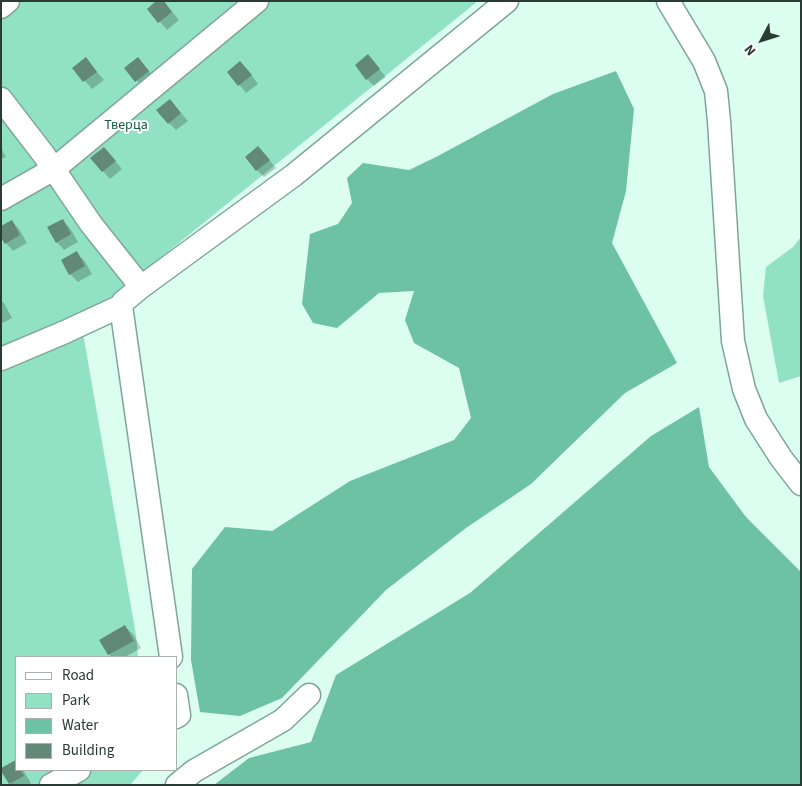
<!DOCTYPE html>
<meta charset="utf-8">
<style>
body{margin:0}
#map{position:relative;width:802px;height:786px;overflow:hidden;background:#dcfef0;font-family:"Source Sans 3",sans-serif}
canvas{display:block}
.frame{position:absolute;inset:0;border:2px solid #2a3a34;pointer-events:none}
.legend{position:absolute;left:15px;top:656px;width:162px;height:115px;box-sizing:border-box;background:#fff;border:1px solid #aab0ae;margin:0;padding:6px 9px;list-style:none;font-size:15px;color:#2a3a34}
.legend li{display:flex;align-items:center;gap:10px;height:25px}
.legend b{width:25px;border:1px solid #aab0ae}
.north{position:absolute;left:737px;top:15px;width:50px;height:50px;-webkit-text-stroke:4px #fff;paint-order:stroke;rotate:230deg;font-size:14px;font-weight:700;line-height:20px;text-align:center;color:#2a3a34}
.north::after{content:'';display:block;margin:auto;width:18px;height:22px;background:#2a3a34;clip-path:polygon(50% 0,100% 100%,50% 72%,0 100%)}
</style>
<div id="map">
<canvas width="802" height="786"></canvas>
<div class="frame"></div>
<ul class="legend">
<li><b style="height:6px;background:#fff"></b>Road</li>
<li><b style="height:14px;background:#91e2c5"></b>Park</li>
<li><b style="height:14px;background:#6dc1a4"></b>Water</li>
<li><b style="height:14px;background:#618879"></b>Building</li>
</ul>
<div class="north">N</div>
</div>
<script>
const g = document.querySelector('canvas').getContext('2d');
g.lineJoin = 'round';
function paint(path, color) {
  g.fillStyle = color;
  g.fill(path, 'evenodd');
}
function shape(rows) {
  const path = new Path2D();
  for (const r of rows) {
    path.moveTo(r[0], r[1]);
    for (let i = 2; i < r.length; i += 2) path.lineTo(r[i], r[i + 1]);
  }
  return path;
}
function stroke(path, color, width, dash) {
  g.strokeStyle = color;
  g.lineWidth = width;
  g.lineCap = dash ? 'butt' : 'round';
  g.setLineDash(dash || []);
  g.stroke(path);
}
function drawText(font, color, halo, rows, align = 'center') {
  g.font = font + ' "Source Sans 3",sans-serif';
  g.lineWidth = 4;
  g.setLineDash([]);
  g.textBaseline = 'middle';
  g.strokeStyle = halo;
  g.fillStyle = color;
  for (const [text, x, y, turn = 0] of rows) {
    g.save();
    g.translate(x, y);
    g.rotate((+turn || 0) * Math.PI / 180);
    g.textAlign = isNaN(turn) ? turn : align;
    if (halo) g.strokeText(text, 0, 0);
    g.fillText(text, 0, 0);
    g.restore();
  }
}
paint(shape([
 [1,1,478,1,81,322,136,635,138,657,16,657,16,770,143,770,130,785,1,785],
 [801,237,801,376,779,383,763,296,766,267,793,247]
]), '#91e2c5');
paint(shape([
 [616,71,634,109,626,191,612,243,677,363,625,393,531,484,466,528,386,590,282,698,240,716,200,712,191,660,192,569,225,527,272,531,350,481,454,440,471,418,459,368,414,343,405,320,414,291,379,293,337,328,313,323,302,304,310,234,338,224,352,203,347,178,363,163,409,170,436,157,553,94],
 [699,407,709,467,746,517,801,572,801,785,214,785,249,758,311,742,336,675,470,593,651,436]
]), '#6dc1a4');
paint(shape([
 [163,1,179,20,167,30,149,9],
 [368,56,386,77,374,86,367,79],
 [86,59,104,80,92,89,74,68],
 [138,59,156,79,144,89,126,68],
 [248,70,258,84,246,93,229,72],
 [170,100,188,121,176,130,169,123],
 [258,147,276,168,264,177,257,170],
 [1,148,6,157,1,159],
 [104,148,122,169,110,179,103,171],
 [62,220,70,228,78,242,64,250,57,242],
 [12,221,19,229,27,243,13,251,6,243],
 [76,253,84,260,92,274,78,282,70,274,62,260],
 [1,301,4,303,12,318,1,324],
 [125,627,133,634,141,648,125,657,111,657,101,641],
 [15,761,16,770,23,770,31,783,28,785,11,785,10,783]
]), '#0003');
paint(shape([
 [156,1,164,1,172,12,158,23,147,9],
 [368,54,380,69,366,80,355,65],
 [86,57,97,72,83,82,72,68],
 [138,57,149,71,135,82,124,68],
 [240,61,252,75,238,86,227,72],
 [170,99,181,113,168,124,156,110],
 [258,146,270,160,256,171,245,157],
 [104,147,116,161,102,172,90,158],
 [63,219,71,234,56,243,47,227],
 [12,220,20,235,5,244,1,238,1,226],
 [77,251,85,266,69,275,61,260],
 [125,625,134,641,108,655,99,640],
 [16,760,16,770,21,770,24,776,9,784,1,771,1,768]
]), '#618879');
const minor = shape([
 [668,1,704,61,716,91,719,121,733,341,744,389,756,419,781,458,801,484],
 [1,7,8,1],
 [1,99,44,155,91,224,141,287],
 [1,199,54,169,257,1],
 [1,359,65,332,121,306],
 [171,657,121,306,123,302,141,287,294,175,507,1],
 [176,695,179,715,176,717],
 [51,785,79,770],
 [177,785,194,771,283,720,309,695]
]);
stroke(minor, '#7ea697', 25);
stroke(minor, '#fff', 22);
drawText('14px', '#185b47', '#fff', [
 ["Тверца",126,126]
]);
</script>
